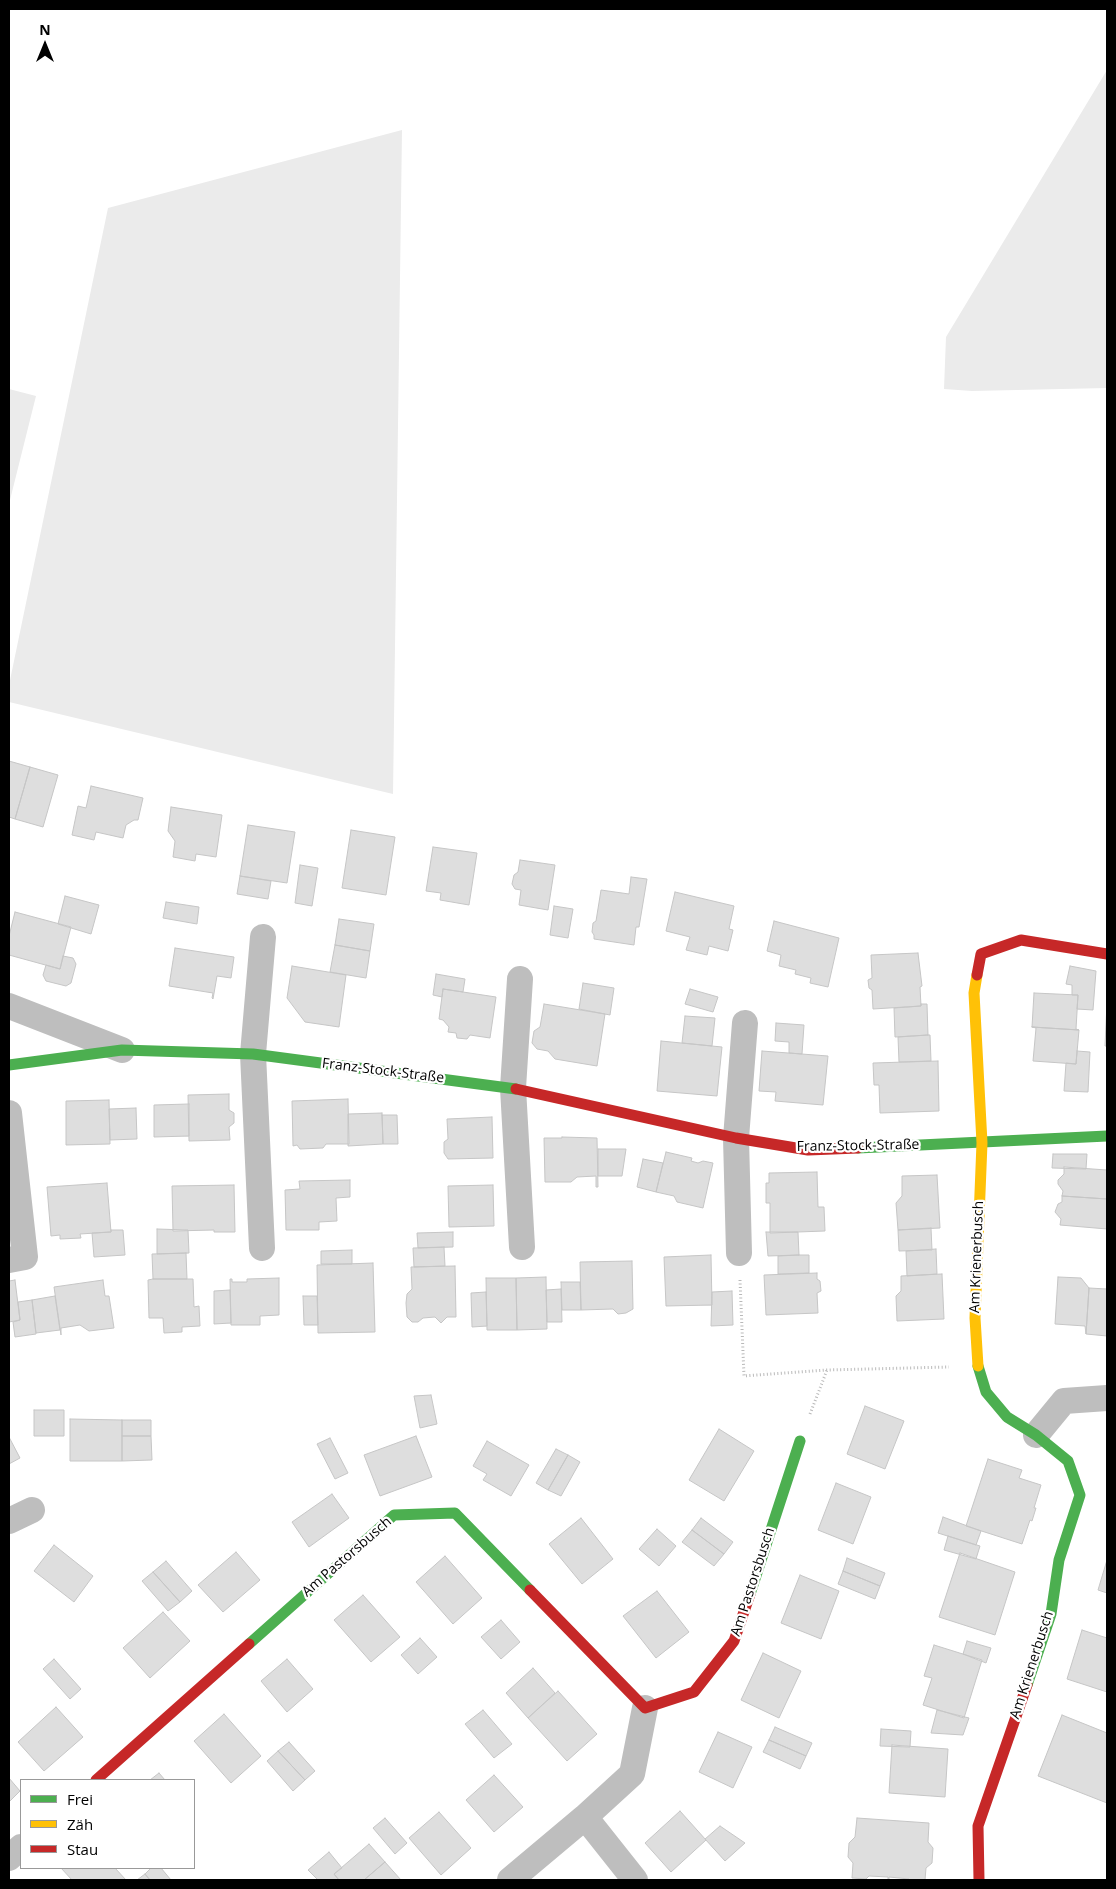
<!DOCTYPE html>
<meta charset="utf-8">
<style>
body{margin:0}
#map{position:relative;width:1116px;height:1889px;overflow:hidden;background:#fff;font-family:"Open Sans",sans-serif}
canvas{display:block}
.frame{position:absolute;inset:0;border:10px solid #000;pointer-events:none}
.legend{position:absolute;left:20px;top:1779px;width:175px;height:90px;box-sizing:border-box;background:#fff;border:1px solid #999;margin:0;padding:6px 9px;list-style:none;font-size:15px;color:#000}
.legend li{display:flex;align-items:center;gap:10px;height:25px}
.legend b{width:25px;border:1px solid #999}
.north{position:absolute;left:20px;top:20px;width:50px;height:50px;-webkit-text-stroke:4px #fff;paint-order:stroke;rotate:0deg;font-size:14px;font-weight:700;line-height:20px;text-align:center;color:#000}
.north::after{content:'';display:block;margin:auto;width:18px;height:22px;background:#000;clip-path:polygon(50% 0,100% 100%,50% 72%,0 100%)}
</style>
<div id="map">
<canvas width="1116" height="1889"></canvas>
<div class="frame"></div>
<ul class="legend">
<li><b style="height:6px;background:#4caf50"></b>Frei</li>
<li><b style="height:6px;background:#ffc107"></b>Zäh</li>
<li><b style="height:6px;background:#c62828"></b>Stau</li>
</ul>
<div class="north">N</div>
</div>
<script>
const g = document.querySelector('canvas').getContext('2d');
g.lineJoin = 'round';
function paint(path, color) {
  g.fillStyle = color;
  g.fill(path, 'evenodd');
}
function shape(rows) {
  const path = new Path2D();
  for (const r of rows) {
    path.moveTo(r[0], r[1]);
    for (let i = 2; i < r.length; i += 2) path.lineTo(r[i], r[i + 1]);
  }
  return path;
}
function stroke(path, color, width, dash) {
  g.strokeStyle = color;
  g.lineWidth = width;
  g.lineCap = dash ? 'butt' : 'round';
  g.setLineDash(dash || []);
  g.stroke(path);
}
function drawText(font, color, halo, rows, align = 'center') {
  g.font = font + ' "Open Sans",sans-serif';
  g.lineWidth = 4.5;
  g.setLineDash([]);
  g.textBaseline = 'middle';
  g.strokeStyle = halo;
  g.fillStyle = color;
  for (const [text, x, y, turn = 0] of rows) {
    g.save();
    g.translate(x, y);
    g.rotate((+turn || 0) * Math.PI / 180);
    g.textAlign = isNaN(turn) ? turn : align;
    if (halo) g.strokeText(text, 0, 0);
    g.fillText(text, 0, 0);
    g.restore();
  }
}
paint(shape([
 [1107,70,1107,388,972,391,944,389,946,337],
 [402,130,393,794,9,702,9,685,108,208],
 [9,389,36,396,9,504]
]), '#ebebeb');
const building = shape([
 [9,761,30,767,15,819,9,817,9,761],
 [30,767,58,775,43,827,15,819,30,767],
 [91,786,143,798,138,820,134,820,126,825,123,838,96,832,94,840,72,835,78,806,86,808,91,786],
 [171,807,222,815,216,857,196,854,195,861,173,857,175,841,168,831,171,807],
 [248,825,295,832,287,883,240,876,248,825],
 [351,830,395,837,386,895,342,888,351,830],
 [433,847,477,853,469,905,440,900,441,893,426,891,433,847],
 [520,860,555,865,548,910,519,905,521,890,515,889,512,884,514,875,518,872,520,860],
 [300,865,318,868,312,906,295,903,300,865],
 [240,876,271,881,268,899,237,894,240,876],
 [631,877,647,879,639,927,636,927,634,945,594,939,594,935,592,932,593,923,596,921,601,890,629,894,631,877],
 [675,892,734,906,729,929,733,930,728,951,709,946,707,955,686,950,690,937,666,931,675,892],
 [65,896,99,905,91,934,58,924,65,896],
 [166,902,199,907,197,924,163,918,166,902],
 [554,906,573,909,568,938,550,935,554,906],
 [15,912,71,927,60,969,9,955,9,936,15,912],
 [339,919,374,924,370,951,335,945,339,919],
 [774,921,839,938,828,987,810,983,811,978,795,974,796,970,779,966,781,955,767,951,774,921],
 [335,945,370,951,366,978,330,972,335,945],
 [175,948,234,957,231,978,217,976,213,999,212,998,213,993,169,986,175,948],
 [918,953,922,986,920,987,921,1006,873,1009,872,990,869,988,868,980,872,978,871,955,918,953],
 [63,956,73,958,76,964,71,983,66,986,46,981,43,975,46,965,60,969,63,956],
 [292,966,346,975,339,1027,305,1022,287,998,292,966],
 [1070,966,1096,971,1093,1010,1077,1009,1078,995,1072,995,1072,985,1066,984,1070,966],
 [436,974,465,979,463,992,443,989,442,997,433,995,436,974],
 [583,983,614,988,610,1015,579,1009,583,983],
 [443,989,496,997,490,1038,470,1035,467,1039,457,1038,456,1033,448,1032,449,1027,443,1020,439,1019,443,989],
 [690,989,718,997,713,1012,685,1004,690,989],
 [1034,993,1078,995,1076,1029,1079,1030,1032,1027,1034,993],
 [1107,1003,1107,1046,1105,1046,1107,1003],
 [544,1004,605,1014,597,1066,555,1059,548,1051,537,1049,532,1043,534,1031,540,1027,544,1004],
 [921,1004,927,1004,928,1035,895,1037,894,1008,921,1006,921,1004],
 [685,1016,715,1018,712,1046,682,1043,685,1016],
 [776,1023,804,1025,802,1054,789,1053,789,1042,775,1041,776,1023],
 [1032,1027,1079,1030,1076,1064,1033,1061,1036,1028,1032,1027],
 [928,1035,930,1035,931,1061,899,1062,898,1037,928,1035],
 [661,1041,722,1047,717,1096,657,1091,661,1041],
 [762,1051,828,1056,823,1105,775,1101,776,1092,759,1091,762,1051],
 [1077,1051,1090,1052,1088,1092,1064,1091,1066,1063,1076,1064,1077,1051],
 [938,1061,939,1111,880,1113,879,1085,874,1085,873,1063,938,1061],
 [229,1094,229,1110,234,1113,234,1123,229,1127,230,1140,189,1141,188,1095,229,1094],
 [348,1099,349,1144,326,1144,323,1148,300,1149,297,1145,293,1146,292,1101,348,1099],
 [109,1100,110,1144,66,1145,66,1101,109,1100],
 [189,1104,189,1136,154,1137,154,1105,189,1104],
 [136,1108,137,1139,110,1140,109,1109,136,1108],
 [382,1113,383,1144,348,1146,348,1114,382,1113],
 [382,1115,397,1115,398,1144,383,1144,382,1115],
 [492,1117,493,1158,448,1159,444,1153,444,1142,448,1139,447,1119,492,1117],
 [562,1137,597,1138,598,1187,596,1187,596,1176,577,1177,571,1182,545,1182,544,1138,562,1138,562,1137],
 [598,1149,626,1149,622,1176,598,1176,598,1149],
 [666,1152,692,1158,691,1161,698,1163,703,1161,713,1163,703,1208,677,1202,674,1196,656,1192,666,1152],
 [1053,1154,1087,1154,1086,1169,1052,1168,1053,1154],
 [643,1159,663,1163,656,1192,637,1187,643,1159],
 [1064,1167,1107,1170,1107,1199,1062,1196,1063,1191,1058,1184,1058,1180,1064,1174,1064,1167],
 [817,1172,818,1207,824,1207,825,1231,770,1233,770,1203,766,1203,766,1183,769,1183,769,1173,817,1172],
 [937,1175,940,1228,898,1230,896,1203,902,1196,902,1176,937,1175],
 [350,1180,350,1197,336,1198,337,1221,319,1222,319,1230,286,1230,285,1190,300,1189,299,1181,350,1180],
 [107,1183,111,1232,80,1234,81,1238,60,1239,60,1235,51,1236,47,1187,107,1183],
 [234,1185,235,1232,214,1232,214,1230,173,1231,172,1186,234,1185],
 [493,1185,494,1226,449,1227,448,1186,493,1185],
 [1062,1196,1107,1199,1107,1229,1060,1225,1061,1219,1055,1212,1058,1204,1062,1202,1062,1196],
 [931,1228,932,1250,899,1251,898,1230,931,1228],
 [157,1229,188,1230,189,1253,157,1254,157,1229],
 [111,1230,123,1230,125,1255,94,1257,92,1233,111,1232,111,1230],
 [453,1232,453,1247,418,1248,417,1233,453,1232],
 [766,1232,798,1232,799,1255,768,1256,766,1232],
 [444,1247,445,1266,414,1267,413,1248,444,1247],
 [936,1249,937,1274,907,1276,906,1251,936,1249],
 [352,1250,352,1264,321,1264,321,1251,352,1250],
 [186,1253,187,1279,153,1279,152,1254,186,1253],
 [711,1255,712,1305,666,1306,664,1257,711,1255],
 [799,1255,809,1255,809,1273,778,1274,778,1256,799,1255],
 [632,1261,633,1309,626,1313,618,1314,613,1309,581,1310,580,1262,632,1261],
 [373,1263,375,1332,318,1333,317,1265,373,1263],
 [455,1266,456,1317,447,1317,441,1323,435,1317,423,1318,418,1322,412,1322,407,1317,406,1303,407,1294,412,1289,411,1267,455,1266],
 [817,1273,817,1279,820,1281,821,1291,817,1293,818,1313,766,1315,764,1275,817,1273],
 [942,1274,944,1319,897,1321,896,1296,901,1291,901,1276,942,1274],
 [546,1277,547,1329,517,1330,516,1278,546,1277],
 [1058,1277,1081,1278,1089,1288,1086,1334,1085,1326,1055,1324,1058,1277],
 [279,1278,279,1315,260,1316,260,1325,231,1325,230,1279,232,1279,232,1282,247,1282,247,1279,279,1278],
 [486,1278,516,1278,517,1330,487,1330,486,1278],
 [153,1279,193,1279,194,1307,199,1306,200,1326,182,1327,182,1332,164,1333,163,1318,149,1318,148,1280,153,1279],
 [15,1280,20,1320,9,1322,9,1281,15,1280],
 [103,1280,105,1296,109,1296,114,1328,89,1331,80,1325,61,1328,61,1335,54,1287,103,1280],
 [561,1282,580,1282,581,1310,562,1310,561,1282],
 [1089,1288,1107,1289,1107,1336,1086,1334,1089,1288],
 [561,1289,562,1322,547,1322,546,1290,561,1289],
 [230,1290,231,1323,214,1324,214,1291,230,1290],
 [732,1291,733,1325,711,1326,712,1292,732,1291],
 [486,1292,487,1326,472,1327,471,1293,486,1292],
 [55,1296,60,1330,36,1333,32,1300,55,1296],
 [303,1296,317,1296,318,1325,304,1325,303,1296],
 [32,1300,36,1334,15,1337,13,1322,20,1320,18,1302,32,1300],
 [431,1395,437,1424,420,1428,414,1396,431,1395],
 [865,1406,904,1421,885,1469,847,1454,865,1406],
 [34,1410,64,1410,64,1436,34,1436,34,1410],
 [70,1419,122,1420,122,1461,70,1461,70,1419],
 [122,1420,151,1420,151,1436,122,1436,122,1420],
 [719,1429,754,1451,724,1501,689,1480,719,1429],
 [122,1436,151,1436,152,1460,122,1461,122,1436],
 [416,1436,432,1477,380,1496,364,1455,416,1436],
 [9,1437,20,1458,9,1464,9,1437],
 [330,1438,348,1473,335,1479,317,1444,330,1438],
 [487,1441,529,1465,511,1496,483,1480,487,1474,473,1466,487,1441],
 [556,1449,568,1455,548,1490,536,1483,556,1449],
 [568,1455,580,1462,561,1496,548,1490,568,1455],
 [988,1459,1022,1470,1019,1478,1041,1485,1034,1508,1036,1508,1032,1521,1030,1520,1022,1544,966,1526,988,1459],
 [836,1483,871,1497,853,1544,818,1530,836,1483],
 [332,1494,349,1518,309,1547,292,1522,332,1494],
 [943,1517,981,1531,976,1545,938,1533,943,1517],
 [581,1518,613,1559,582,1584,549,1544,581,1518],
 [701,1518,733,1542,724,1554,692,1530,701,1518],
 [657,1529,676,1546,659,1566,639,1549,657,1529],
 [692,1530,724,1554,714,1566,682,1542,692,1530],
 [948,1536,980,1546,976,1559,944,1550,948,1536],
 [54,1545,93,1576,74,1602,34,1571,54,1545],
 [236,1552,260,1580,223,1612,198,1585,236,1552],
 [960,1553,1015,1572,995,1635,939,1617,960,1553],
 [445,1556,482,1598,453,1624,416,1582,445,1556],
 [847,1558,885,1573,880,1586,843,1571,847,1558],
 [1107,1560,1107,1593,1098,1590,1107,1560],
 [166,1561,192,1591,180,1602,153,1572,166,1561],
 [843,1571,880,1586,875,1599,838,1584,843,1571],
 [153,1572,180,1602,168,1611,142,1581,153,1572],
 [800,1575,839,1591,821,1639,781,1623,800,1575],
 [657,1591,689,1632,656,1658,623,1616,657,1591],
 [363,1595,400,1637,371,1662,334,1620,363,1595],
 [163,1612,190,1641,150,1678,123,1648,163,1612],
 [501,1620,520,1642,501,1659,481,1637,501,1620],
 [1082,1630,1107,1638,1107,1692,1067,1679,1082,1630],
 [420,1638,437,1657,418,1674,401,1655,420,1638],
 [967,1641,991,1648,986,1663,963,1654,967,1641],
 [934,1645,982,1660,964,1718,923,1705,932,1678,924,1676,934,1645],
 [763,1653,801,1671,779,1718,741,1700,763,1653],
 [54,1659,81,1689,70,1699,43,1669,54,1659],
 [287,1659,313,1689,287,1712,261,1681,287,1659],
 [533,1668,555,1693,528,1718,506,1693,533,1668],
 [558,1691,597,1734,567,1761,528,1718,558,1691],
 [56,1707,83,1737,44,1771,18,1742,56,1707],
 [483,1710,512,1744,494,1758,465,1724,483,1710],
 [937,1710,969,1718,963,1735,931,1733,937,1710],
 [224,1714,261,1756,231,1783,194,1741,224,1714],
 [1062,1715,1107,1733,1107,1803,1038,1776,1062,1715],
 [775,1727,812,1743,806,1756,769,1740,775,1727],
 [881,1729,911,1731,910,1747,880,1746,881,1729],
 [718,1732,752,1747,733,1788,699,1772,718,1732],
 [769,1740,806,1756,800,1769,763,1752,769,1740],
 [289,1742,315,1771,305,1780,278,1751,289,1742],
 [892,1745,948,1749,945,1797,889,1793,892,1745],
 [278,1751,305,1780,293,1791,267,1761,278,1751],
 [159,1773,165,1780,150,1780,159,1773],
 [494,1775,523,1807,494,1832,466,1800,494,1775],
 [9,1778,20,1791,9,1802,9,1778],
 [680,1811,706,1840,671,1872,645,1843,680,1811],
 [439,1812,471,1848,441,1875,409,1838,439,1812],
 [385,1818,407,1843,395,1854,373,1828,385,1818],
 [857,1818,929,1823,928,1842,933,1848,932,1863,926,1868,925,1880,910,1880,909,1879,889,1877,889,1880,888,1880,888,1877,869,1876,866,1879,852,1878,853,1863,848,1857,849,1843,855,1837,857,1818],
 [720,1826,745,1843,725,1861,705,1839,720,1826],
 [369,1844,385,1862,364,1880,339,1880,334,1874,369,1844],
 [329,1852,342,1868,334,1874,339,1880,318,1880,308,1870,329,1852],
 [385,1862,401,1880,364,1880,385,1862],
 [61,1868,115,1868,126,1880,72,1880,61,1868],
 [151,1868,161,1868,171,1880,150,1880,145,1874,151,1868],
 [145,1874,150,1880,137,1880,145,1874]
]);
paint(building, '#dedede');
stroke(building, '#c6c6c6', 1);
stroke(shape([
 [740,1280,744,1376,827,1370,949,1367],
 [810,1414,827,1370]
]), '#b9b9b9', 3, [1, 2.5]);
stroke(shape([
 [520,979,513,1088,522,1247],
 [9,1006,122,1050],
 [9,1113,25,1257,9,1260],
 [262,1248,253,1054,263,937],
 [739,1253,736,1138,745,1023],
 [1036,1435,1064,1401,1107,1398],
 [9,1521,32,1510],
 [9,1858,21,1847],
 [510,1880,585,1817],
 [635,1880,585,1817,632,1774,645,1708]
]), '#bebebe', 26);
stroke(shape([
 [9,1065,122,1050,253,1054,516,1089],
 [858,1148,1107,1136],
 [978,1366,986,1392,1007,1417,1036,1435,1068,1461,1080,1495,1059,1560,1051,1614,1027,1685],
 [750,1594,800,1441],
 [249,1644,394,1515,455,1513,530,1590]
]), '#4caf50', 11);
stroke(shape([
 [977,975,974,993,982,1143,975,1318,978,1366]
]), '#ffc107', 11);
stroke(shape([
 [977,975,981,954,1021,940,1107,954],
 [516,1089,736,1138,808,1150,858,1148],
 [530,1590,645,1708,694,1692,734,1641,750,1594],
 [96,1780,249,1644],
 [979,1880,978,1826,1027,1685]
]), '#c62828', 11);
drawText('14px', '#000', '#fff', [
 ["Franz-Stock-Straße",383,1071,7],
 ["Franz-Stock-Straße",858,1146,-1],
 ["Am Krienerbusch",977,1257,-88],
 ["Am Pastorsbusch",347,1557,-41],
 ["Am Pastorsbusch",753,1582,-72],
 ["Am Krienerbusch",1032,1665,-72]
]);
</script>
